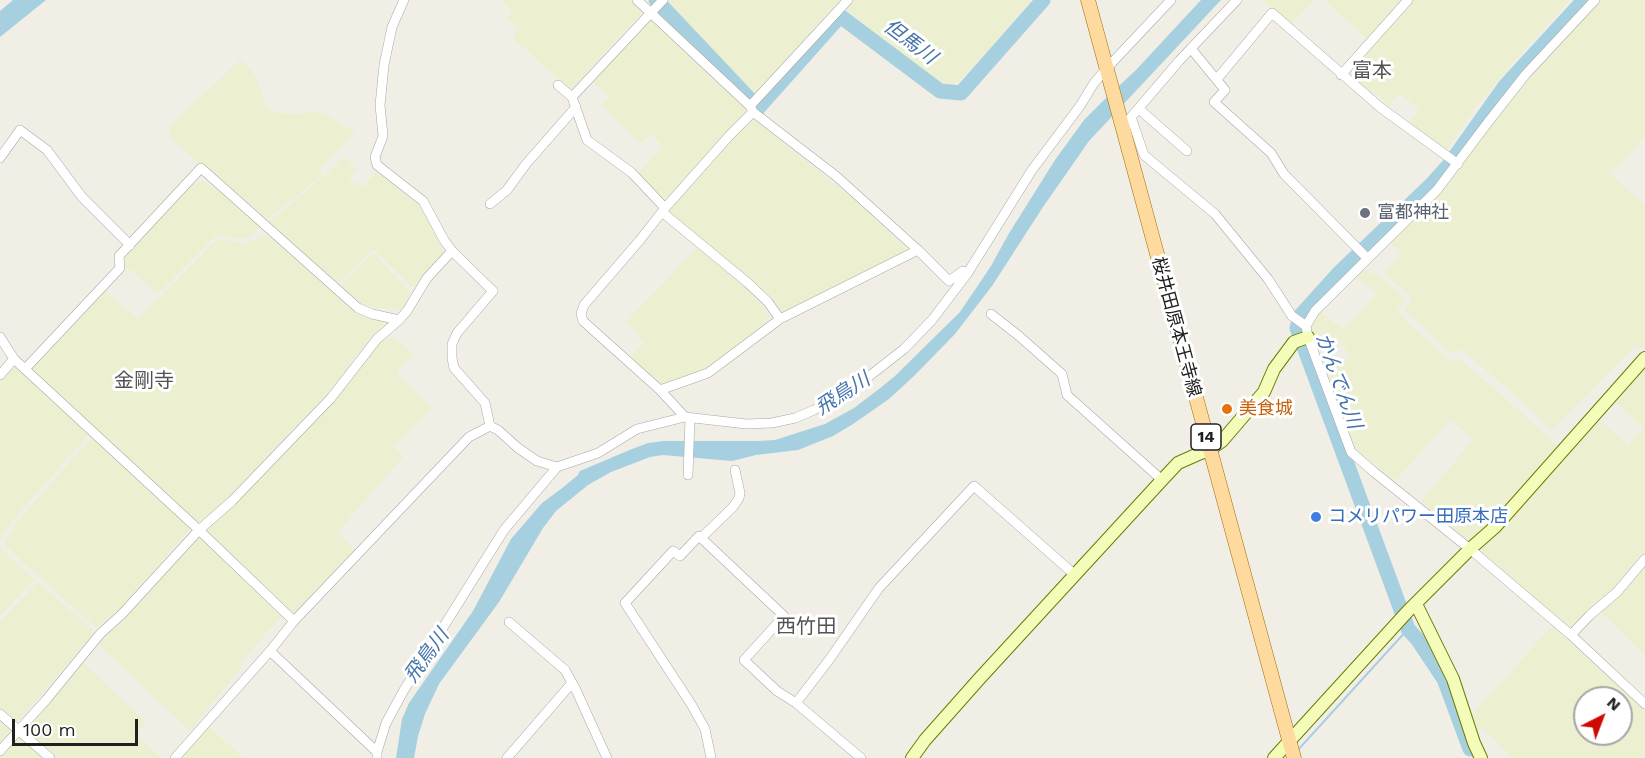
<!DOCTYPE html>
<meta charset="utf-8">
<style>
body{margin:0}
#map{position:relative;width:1645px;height:758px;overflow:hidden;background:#f1eee6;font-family:"Work Sans",sans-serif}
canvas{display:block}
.north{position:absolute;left:1573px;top:686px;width:60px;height:60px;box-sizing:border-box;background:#fff;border:2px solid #a6a6a6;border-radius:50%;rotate:42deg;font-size:16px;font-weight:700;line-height:24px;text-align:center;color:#202020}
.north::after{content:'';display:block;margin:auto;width:21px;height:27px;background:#d00a00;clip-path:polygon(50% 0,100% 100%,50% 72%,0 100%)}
.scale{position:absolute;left:12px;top:719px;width:126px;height:27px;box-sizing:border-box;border:3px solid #202020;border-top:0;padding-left:8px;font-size:18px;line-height:21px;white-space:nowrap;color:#202020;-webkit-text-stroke:4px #fff;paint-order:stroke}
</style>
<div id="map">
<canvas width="1645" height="758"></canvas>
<div class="north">N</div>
<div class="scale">100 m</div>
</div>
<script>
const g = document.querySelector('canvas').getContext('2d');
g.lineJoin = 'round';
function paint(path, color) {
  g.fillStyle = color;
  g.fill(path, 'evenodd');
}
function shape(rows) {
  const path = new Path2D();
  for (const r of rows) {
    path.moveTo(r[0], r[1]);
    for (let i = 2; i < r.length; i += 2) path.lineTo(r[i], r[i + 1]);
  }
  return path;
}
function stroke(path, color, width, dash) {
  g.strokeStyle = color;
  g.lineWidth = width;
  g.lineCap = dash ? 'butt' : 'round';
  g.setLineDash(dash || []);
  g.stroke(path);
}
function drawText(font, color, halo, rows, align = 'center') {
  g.font = font + ' "Work Sans","Noto Sans JP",sans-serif';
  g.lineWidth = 6;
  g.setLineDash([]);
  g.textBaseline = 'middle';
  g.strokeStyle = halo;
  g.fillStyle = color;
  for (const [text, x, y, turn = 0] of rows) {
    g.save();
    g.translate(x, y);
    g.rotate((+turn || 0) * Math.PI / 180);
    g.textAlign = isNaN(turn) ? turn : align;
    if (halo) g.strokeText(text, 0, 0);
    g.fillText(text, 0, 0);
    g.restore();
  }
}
paint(shape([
 [500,0,632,0,643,12,570,90,513,38,519,29,507,18,512,11],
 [667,0,842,0,754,97,659,11],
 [852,0,1032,0,966,75,946,90,941,89,845,8],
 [1263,0,1314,0,1292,24],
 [1324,0,1403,0,1368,40],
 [1411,0,1570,0,1513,63,1474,110,1446,151,1409,123,1419,110,1400,93,1388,106,1378,95,1363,86,1348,73],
 [1599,0,1645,0,1645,137,1611,174,1645,206,1645,347,1644,348,1636,345,1552,430,1509,390,1468,355,1460,349,1451,353,1410,316,1404,310,1411,301,1411,296,1390,278,1384,275,1401,252,1388,241,1422,211,1452,180,1490,124,1512,96],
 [650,17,748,108,747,112,701,164,663,202,638,173,663,147,651,134,641,143,602,106,609,96,590,80],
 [240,60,249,68,256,77,265,104,271,110,289,115,317,112,325,114,355,132,355,134,320,169,321,176,269,218,266,218,202,163,198,163,171,138,170,128,186,111],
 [751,117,850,196,908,249,908,251,778,315,665,214],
 [344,156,357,169,349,179,363,187,377,171,418,205,425,214,444,253,415,287,411,286,373,249,338,283,335,283,269,222,324,176],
 [200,181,207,183,233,201,260,226,260,227,253,233,250,238,240,239,217,235,159,293,156,293,131,270,123,267,125,255,162,212,193,185],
 [263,236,273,237,351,307,391,322,386,329,376,333,356,355,350,366,323,398,210,516,197,522,33,371,33,365,105,291,138,319,217,239,245,244],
 [697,248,749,290,771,318,700,373,666,384,657,385,630,357,644,342,626,322],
 [373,254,375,254,411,293,402,309,397,310,377,308,363,304,340,287,364,261],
 [1363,268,1387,282,1406,299,1397,310,1410,325,1449,360,1452,361,1459,359,1501,394,1557,446,1474,541,1469,541,1421,501,1474,439,1450,420,1395,481,1359,452,1352,439,1328,375,1350,355,1337,339,1320,354,1312,329,1316,315,1320,312,1344,330,1377,293,1354,276],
 [394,337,414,355,396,373,432,408,394,447,404,456,337,533,356,551,296,613,291,612,206,532,206,529,214,524,333,400,381,341],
 [16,367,88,432,88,435,15,518,0,539,0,379,10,368],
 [1645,367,1645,552,1611,592,1570,628,1480,551,1598,419,1628,445,1644,428,1614,401],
 [92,437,94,437,191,528,119,610,97,628,59,595,4,544,18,521],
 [197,534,281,614,281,617,239,664,240,669,190,731,97,643],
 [0,548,34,580,0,616],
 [1645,565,1645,656,1600,611],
 [38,582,95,632,17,723,0,708,0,621],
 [1552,626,1645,711,1645,755,1642,758,1512,758,1483,728,1476,733,1470,717],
 [1585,698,1621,698,1621,734,1585,734],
 [81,660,146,723,136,735,162,758,56,758,24,729],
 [0,720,11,730,11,735,0,747],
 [208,726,244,758,180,758],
 [17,737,22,737,47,758,0,758,0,756]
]), '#ecf0d1');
paint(shape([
 [13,0,46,0,0,37,0,11],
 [1201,0,1221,0,1089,141,1043,207,992,286,955,334,915,375,889,399,853,424,833,436,798,450,756,455,732,461,663,455,650,457,611,472,588,485,556,511,543,528,499,602,439,684,425,714,418,736,414,758,396,758,402,719,409,703,473,611,511,539,542,503,561,489,578,475,580,471,632,449,648,443,664,441,758,441,775,440,825,424,854,408,879,389,895,376,960,312,991,266,1008,235,1055,160,1084,120,1106,98,1136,70]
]), '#a6d0e0');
stroke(shape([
 [1470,749,1474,758],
 [1297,751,1408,629]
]), '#a6d0e0', 2);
stroke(shape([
 [656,0,758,108,840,16,940,91,961,93,1043,0],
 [1470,749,1444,679,1418,640,1408,629,1297,328,1301,315,1338,274,1431,185,1449,165,1505,86,1584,0]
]), '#a6d0e0', 15);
const street = shape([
 [404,0,392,27,384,65,380,105,383,136,375,157,377,165,423,201,444,240,452,251,493,291,457,333,452,344,452,358,454,368,485,403,490,426],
 [637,0,750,106],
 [848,0,750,106,753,112,836,176,918,250,949,281,963,271,967,274],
 [1192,47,1193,51,1225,90,1214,102,1271,153,1284,174,1367,258],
 [1341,75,1408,0],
 [1217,79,1272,13,1381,108,1458,164],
 [558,85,572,97,587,140,632,173,665,208],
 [572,97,663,0],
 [1139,109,1187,151],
 [1132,120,1144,155,1215,214,1268,279,1292,316,1306,326,1308,337,1351,452,1374,472,1470,549,1571,635,1645,704],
 [1126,123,1179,61,1237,0],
 [0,158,20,130,47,150,82,197,130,245],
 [490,204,507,190,526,164,576,107],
 [662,212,748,283,768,302,780,319],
 [991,314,1019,336,1062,374,1067,395,1162,480],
 [1306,326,1315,311,1437,190,1489,121,1526,74,1595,0],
 [0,337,14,359,199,530,294,621],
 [25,369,120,268,119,256,201,168,358,308,372,314,399,320],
 [0,375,14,359],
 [660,390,708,373,780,319,918,250],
 [685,417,660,390,583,321,581,314,584,305,640,240,665,208,729,136,753,112],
 [688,475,690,418],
 [701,538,733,507,739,498,740,493,735,470],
 [509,622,565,670,576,690,607,758],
 [1571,635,1590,615,1617,592,1645,559],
 [270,651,377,752],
 [796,703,829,660,879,588,974,486,1075,575],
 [0,714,50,758],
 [0,751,46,700,100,634,122,614,199,530,232,501,331,398,377,339,399,320,407,311,427,278,452,251],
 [175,758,270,651,294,621,469,437,490,426,498,430,518,448,537,461,557,467,598,453,637,429,685,417,746,424,772,423,795,418,814,410,834,401,854,388,904,349,932,320,967,274,1032,170,1080,106,1094,83,1107,68,1171,0],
 [377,758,377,752,386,723,404,690,504,530,557,467],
 [507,758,572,683],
 [711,758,705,729,691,704,625,603,673,551,680,556,699,536,784,616,744,660,777,691,796,703,861,758]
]);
const secondary = shape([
 [1416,604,1453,679,1474,743,1481,758],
 [912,758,925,740,980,678,1162,480,1178,463,1196,455,1209,450,1222,441,1264,392,1274,369,1294,342,1308,337],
 [1274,758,1408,611,1470,549,1495,527,1645,358]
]);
const primary = shape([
 [1088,0,1294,758]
]);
stroke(street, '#a7a7a7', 10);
stroke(secondary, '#6a7d01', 14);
stroke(primary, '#9c7000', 15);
stroke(street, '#fff', 9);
stroke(secondary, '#f5fcba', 12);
stroke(primary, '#ffda9e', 14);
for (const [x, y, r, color] of [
 [1365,213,6,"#6b7280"],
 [1227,409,6,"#e8710a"],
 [1316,517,6,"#3f7fe0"]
]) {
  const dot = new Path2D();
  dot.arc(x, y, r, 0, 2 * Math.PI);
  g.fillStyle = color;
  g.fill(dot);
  stroke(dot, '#fff', 2);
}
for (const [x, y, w] of [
 [1206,437,30]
]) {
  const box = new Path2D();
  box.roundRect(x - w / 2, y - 13, w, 26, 4.5);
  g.fillStyle = '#fff';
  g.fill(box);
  stroke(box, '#202020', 1.5);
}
drawText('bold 16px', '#202020', null, [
 ["14",1206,437]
]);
drawText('18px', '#5b616d', '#fff', [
 ["富都神社",1377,213]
], 'left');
drawText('18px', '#202020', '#fff', [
 ["桜井田原本王寺線",1176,327,75]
]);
drawText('18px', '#c56008', '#fff', [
 ["美食城",1239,409]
], 'left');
drawText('18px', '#366cbe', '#fff', [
 ["コメリパワー田原本店",1328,517]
], 'left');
drawText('italic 20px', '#4574ac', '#fff', [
 ["但馬川",910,42,37],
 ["かんでん川",1338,381,70],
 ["飛鳥川",843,394,-33],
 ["飛鳥川",427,656,-54]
]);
drawText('20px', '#535353', '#fff', [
 ["富本",1372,71],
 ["金剛寺",144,381],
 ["西竹田",806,627]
]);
</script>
